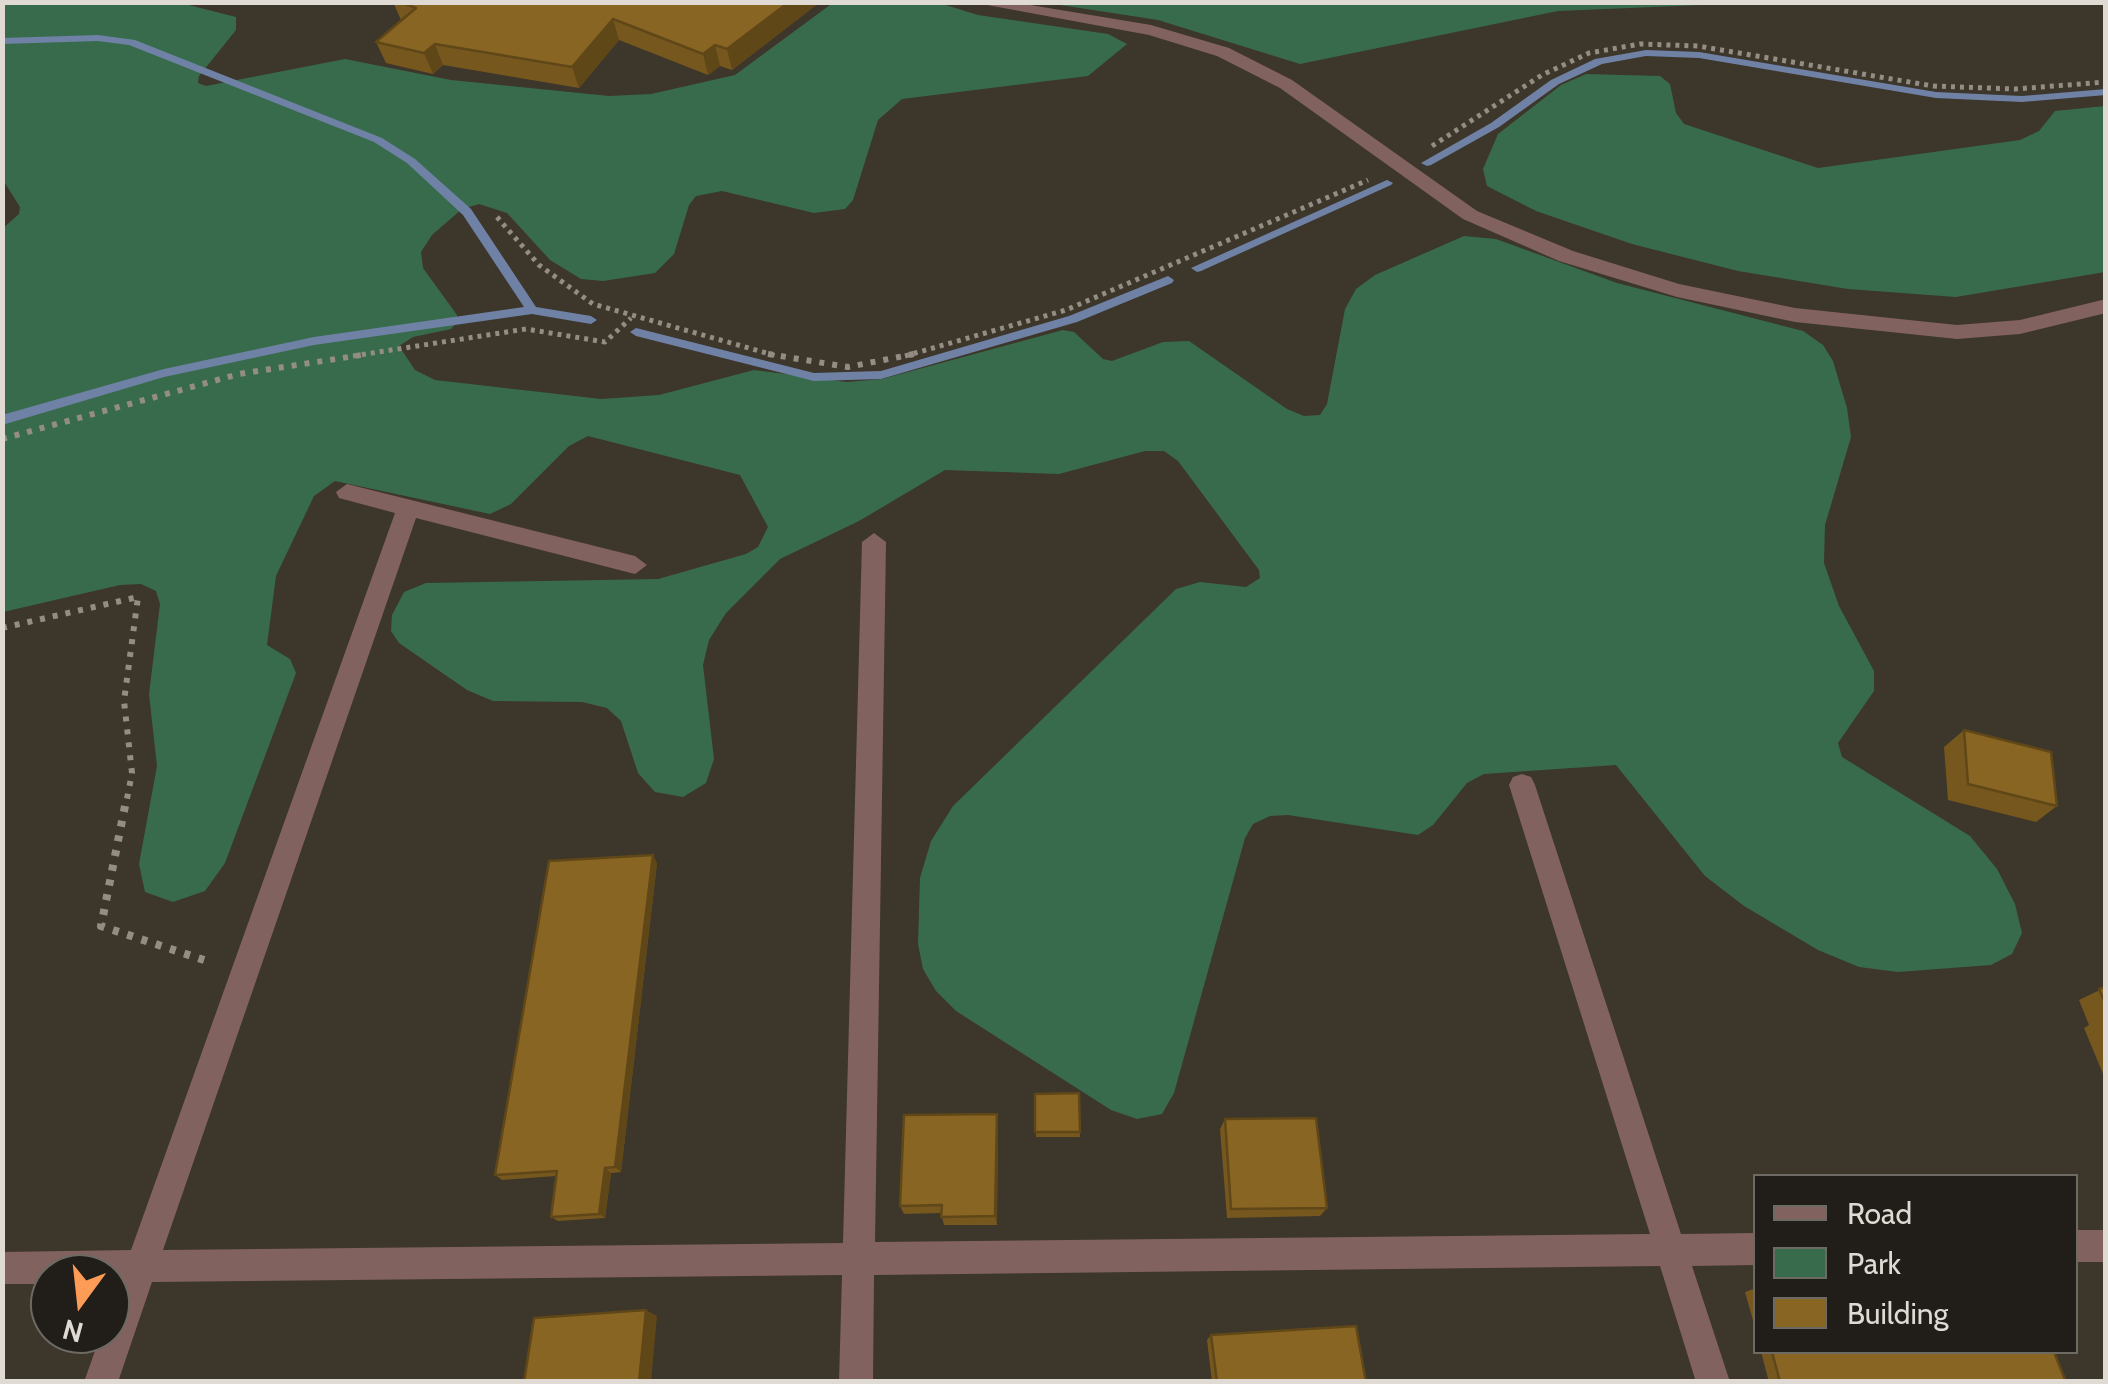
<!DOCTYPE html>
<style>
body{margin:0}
#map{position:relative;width:2108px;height:1384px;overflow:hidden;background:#3d362b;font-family:Cabin,sans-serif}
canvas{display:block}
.frame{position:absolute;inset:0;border:5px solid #dfdad3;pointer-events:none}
.legend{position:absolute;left:1753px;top:1174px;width:325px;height:180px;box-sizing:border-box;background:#211e19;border:2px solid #6d6963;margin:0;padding:12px 18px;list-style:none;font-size:30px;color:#dfdad3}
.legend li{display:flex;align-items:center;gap:20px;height:50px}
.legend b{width:50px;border:2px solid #6d6963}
.north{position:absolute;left:30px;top:1254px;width:100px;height:100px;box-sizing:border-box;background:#211e19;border:2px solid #6d6963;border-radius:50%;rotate:195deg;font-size:28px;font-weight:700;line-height:40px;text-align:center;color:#dfdad3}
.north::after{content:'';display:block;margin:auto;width:35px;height:45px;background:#fd9c56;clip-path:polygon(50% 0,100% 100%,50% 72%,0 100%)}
</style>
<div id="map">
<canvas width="2108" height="1384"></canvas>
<div class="frame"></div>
<ul class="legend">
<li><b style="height:12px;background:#82625f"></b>Road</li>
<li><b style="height:28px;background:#386b4b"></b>Park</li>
<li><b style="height:28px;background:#896523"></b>Building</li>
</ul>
<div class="north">N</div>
</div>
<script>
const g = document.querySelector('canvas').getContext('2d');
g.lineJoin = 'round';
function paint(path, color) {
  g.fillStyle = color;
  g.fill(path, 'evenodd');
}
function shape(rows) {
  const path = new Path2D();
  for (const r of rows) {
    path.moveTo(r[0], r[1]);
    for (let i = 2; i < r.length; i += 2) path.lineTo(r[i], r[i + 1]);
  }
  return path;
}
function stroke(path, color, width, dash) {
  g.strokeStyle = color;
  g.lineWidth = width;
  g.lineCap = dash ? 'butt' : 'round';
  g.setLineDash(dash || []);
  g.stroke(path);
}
paint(shape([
 [3,2,181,3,236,17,236,30,199,76,198,83,206,86,345,59,451,80,609,96,651,94,735,75,834,2,939,3,978,15,1108,34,1127,44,1088,76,902,99,878,120,853,200,845,209,814,213,722,191,696,196,689,205,674,254,655,273,603,281,581,279,550,260,507,213,479,204,462,209,432,235,421,252,423,268,457,315,457,322,451,329,413,337,399,346,415,370,435,380,601,399,659,395,754,370,847,382,882,379,1063,330,1074,332,1103,359,1112,361,1163,342,1189,341,1287,409,1304,416,1320,415,1327,404,1345,309,1356,289,1375,275,1464,236,1496,239,1617,283,1803,331,1823,345,1833,361,1847,408,1851,437,1825,525,1824,563,1839,606,1874,671,1874,691,1838,743,1842,757,1970,836,1997,869,2015,904,2022,933,2012,954,1991,965,1898,972,1859,967,1818,950,1744,906,1705,876,1616,765,1484,774,1467,783,1433,825,1418,835,1288,815,1270,816,1253,824,1245,838,1174,1093,1162,1114,1137,1119,1111,1110,956,1011,936,991,923,969,918,944,920,878,931,841,953,806,1176,589,1200,582,1246,587,1260,578,1259,570,1178,461,1164,451,1145,451,1059,474,945,470,859,521,780,559,726,613,709,640,703,665,714,759,706,783,683,797,655,792,638,773,621,721,607,708,582,702,493,701,467,690,399,643,391,631,392,615,404,592,426,583,658,579,746,554,758,547,768,527,740,475,588,436,569,446,511,504,490,514,335,481,314,496,276,576,267,645,290,659,296,673,225,863,205,891,173,902,145,892,139,864,157,766,149,694,160,604,156,591,141,584,120,585,3,612,2,229,19,214,20,207,3,180],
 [1047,3,1047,2,1749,3,1558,11,1300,64,1158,20],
 [1586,74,1660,76,1670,84,1676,113,1684,124,1818,168,2020,140,2039,131,2055,111,2105,106,2105,272,1956,297,1848,289,1738,271,1632,244,1536,211,1487,186,1483,169,1498,134,1561,85]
]), '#386b4b');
paint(shape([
 [98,35,135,40,382,138,415,159,471,209,536,307,591,316,597,320,591,324,532,314,314,345,164,377,2,425,2,415,164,369,314,337,524,307,463,215,407,163,374,142,129,45,98,41,2,44,2,38,98,35],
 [1646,50,1699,52,1936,92,2022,96,2106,89,2106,95,2022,102,1936,98,1699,58,1646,56,1602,64,1559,84,1499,127,1431,165,1427,166,1421,163,1491,123,1551,80,1595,59,1646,50],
 [1387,180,1393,183,1391,185,1201,271,1197,272,1191,268,1387,180],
 [1168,276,1174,280,1172,283,1077,322,881,379,814,381,636,336,630,332,636,328,814,373,881,371,1069,316,1168,276]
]), '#6f82a6');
stroke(shape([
 [1432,146,1542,75,1589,53,1640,44,1698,46,1933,86,2015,89,2106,82],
 [497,217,539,265,593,304,777,356],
 [353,356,526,329,605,342,631,318],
 [905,356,1066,310,1368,180]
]), '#938d84', 5, [4, 5]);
stroke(shape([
 [768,354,848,367,914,354],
 [2,439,239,374,368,354],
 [2,628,138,597,124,701,132,773,125,809]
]), '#938d84', 6, [5, 8]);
stroke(shape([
 [125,806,101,926,207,961]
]), '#938d84', 8, [6, 9]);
paint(shape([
 [971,2,1012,2,1151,25,1229,48,1292,80,1477,211,1573,251,1679,284,1795,308,1957,325,2020,320,2106,299,2106,313,2020,334,1957,339,1795,322,1677,297,1559,261,1463,219,1280,88,1217,56,1149,35,971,2],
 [347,484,635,556,647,565,635,574,416,518,163,1250,843,1243,862,542,874,533,886,542,875,1242,1650,1234,1509,785,1513,777,1522,774,1531,777,1535,785,1681,1234,1756,1233,1756,1265,1692,1266,1730,1382,1696,1382,1660,1266,874,1275,873,1382,839,1382,842,1275,152,1282,118,1382,84,1382,101,1334,110,1334,110,1310,120,1283,110,1283,110,1274,50,1274,50,1284,2,1284,2,1252,131,1250,395,513,339,498,336,492,347,484],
 [2076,1230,2106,1230,2106,1262,2076,1262,2076,1230]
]), '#82625f');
paint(shape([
 [393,2,820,2,732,70,720,66,708,75,619,40,579,88,443,65,433,74,386,63,376,42,401,20],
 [1964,730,2057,806,2036,822,1948,800,1944,747],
 [657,863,621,1172,611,1173,605,1218,558,1221,551,1217,556,1176,502,1180,495,1175],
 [2106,987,2106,1081,2084,1028,2089,1025,2079,1000],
 [1079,1093,1080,1137,1036,1137,1035,1094],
 [1225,1119,1327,1208,1320,1216,1227,1218,1220,1129],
 [998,1124,997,1225,944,1225,941,1213,904,1214,900,1206],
 [1756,1288,1756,1331,1745,1292],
 [1211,1335,1366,1382,1212,1382,1207,1340],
 [1761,1352,2054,1352,2066,1382,1769,1382]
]), '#76571e');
paint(shape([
 [789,2,820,2,732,70,727,49],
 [613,19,619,40,579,88,572,67],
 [435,44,443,65,433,74,424,53],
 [715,45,720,66,708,75,703,54],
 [653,855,657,863,621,1172,615,1167],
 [997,1114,998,1124,997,1225,995,1216],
 [605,1168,611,1173,605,1218,599,1214],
 [646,1310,657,1316,651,1382,639,1382]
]), '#604718');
const building = shape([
 [400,2,789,2,727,49,715,45,703,54,613,19,572,67,435,44,424,53,376,42,416,8,400,2],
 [1964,730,2051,752,2057,806,1968,784,1964,730],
 [653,855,615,1167,605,1168,599,1214,551,1217,557,1171,495,1175,549,861,653,855],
 [2106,987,2106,1005,2099,989,2106,987],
 [1079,1093,1080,1132,1035,1132,1035,1094,1079,1093],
 [997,1114,995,1216,941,1217,942,1205,900,1206,904,1115,997,1114],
 [1316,1118,1327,1208,1231,1209,1225,1119,1316,1118],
 [646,1310,639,1382,524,1382,534,1318,646,1310],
 [1356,1326,1366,1382,1217,1382,1211,1335,1356,1326],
 [1772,1352,2054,1352,2066,1382,1780,1382,1772,1352]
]);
paint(building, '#896523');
stroke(building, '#604718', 2.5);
</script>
